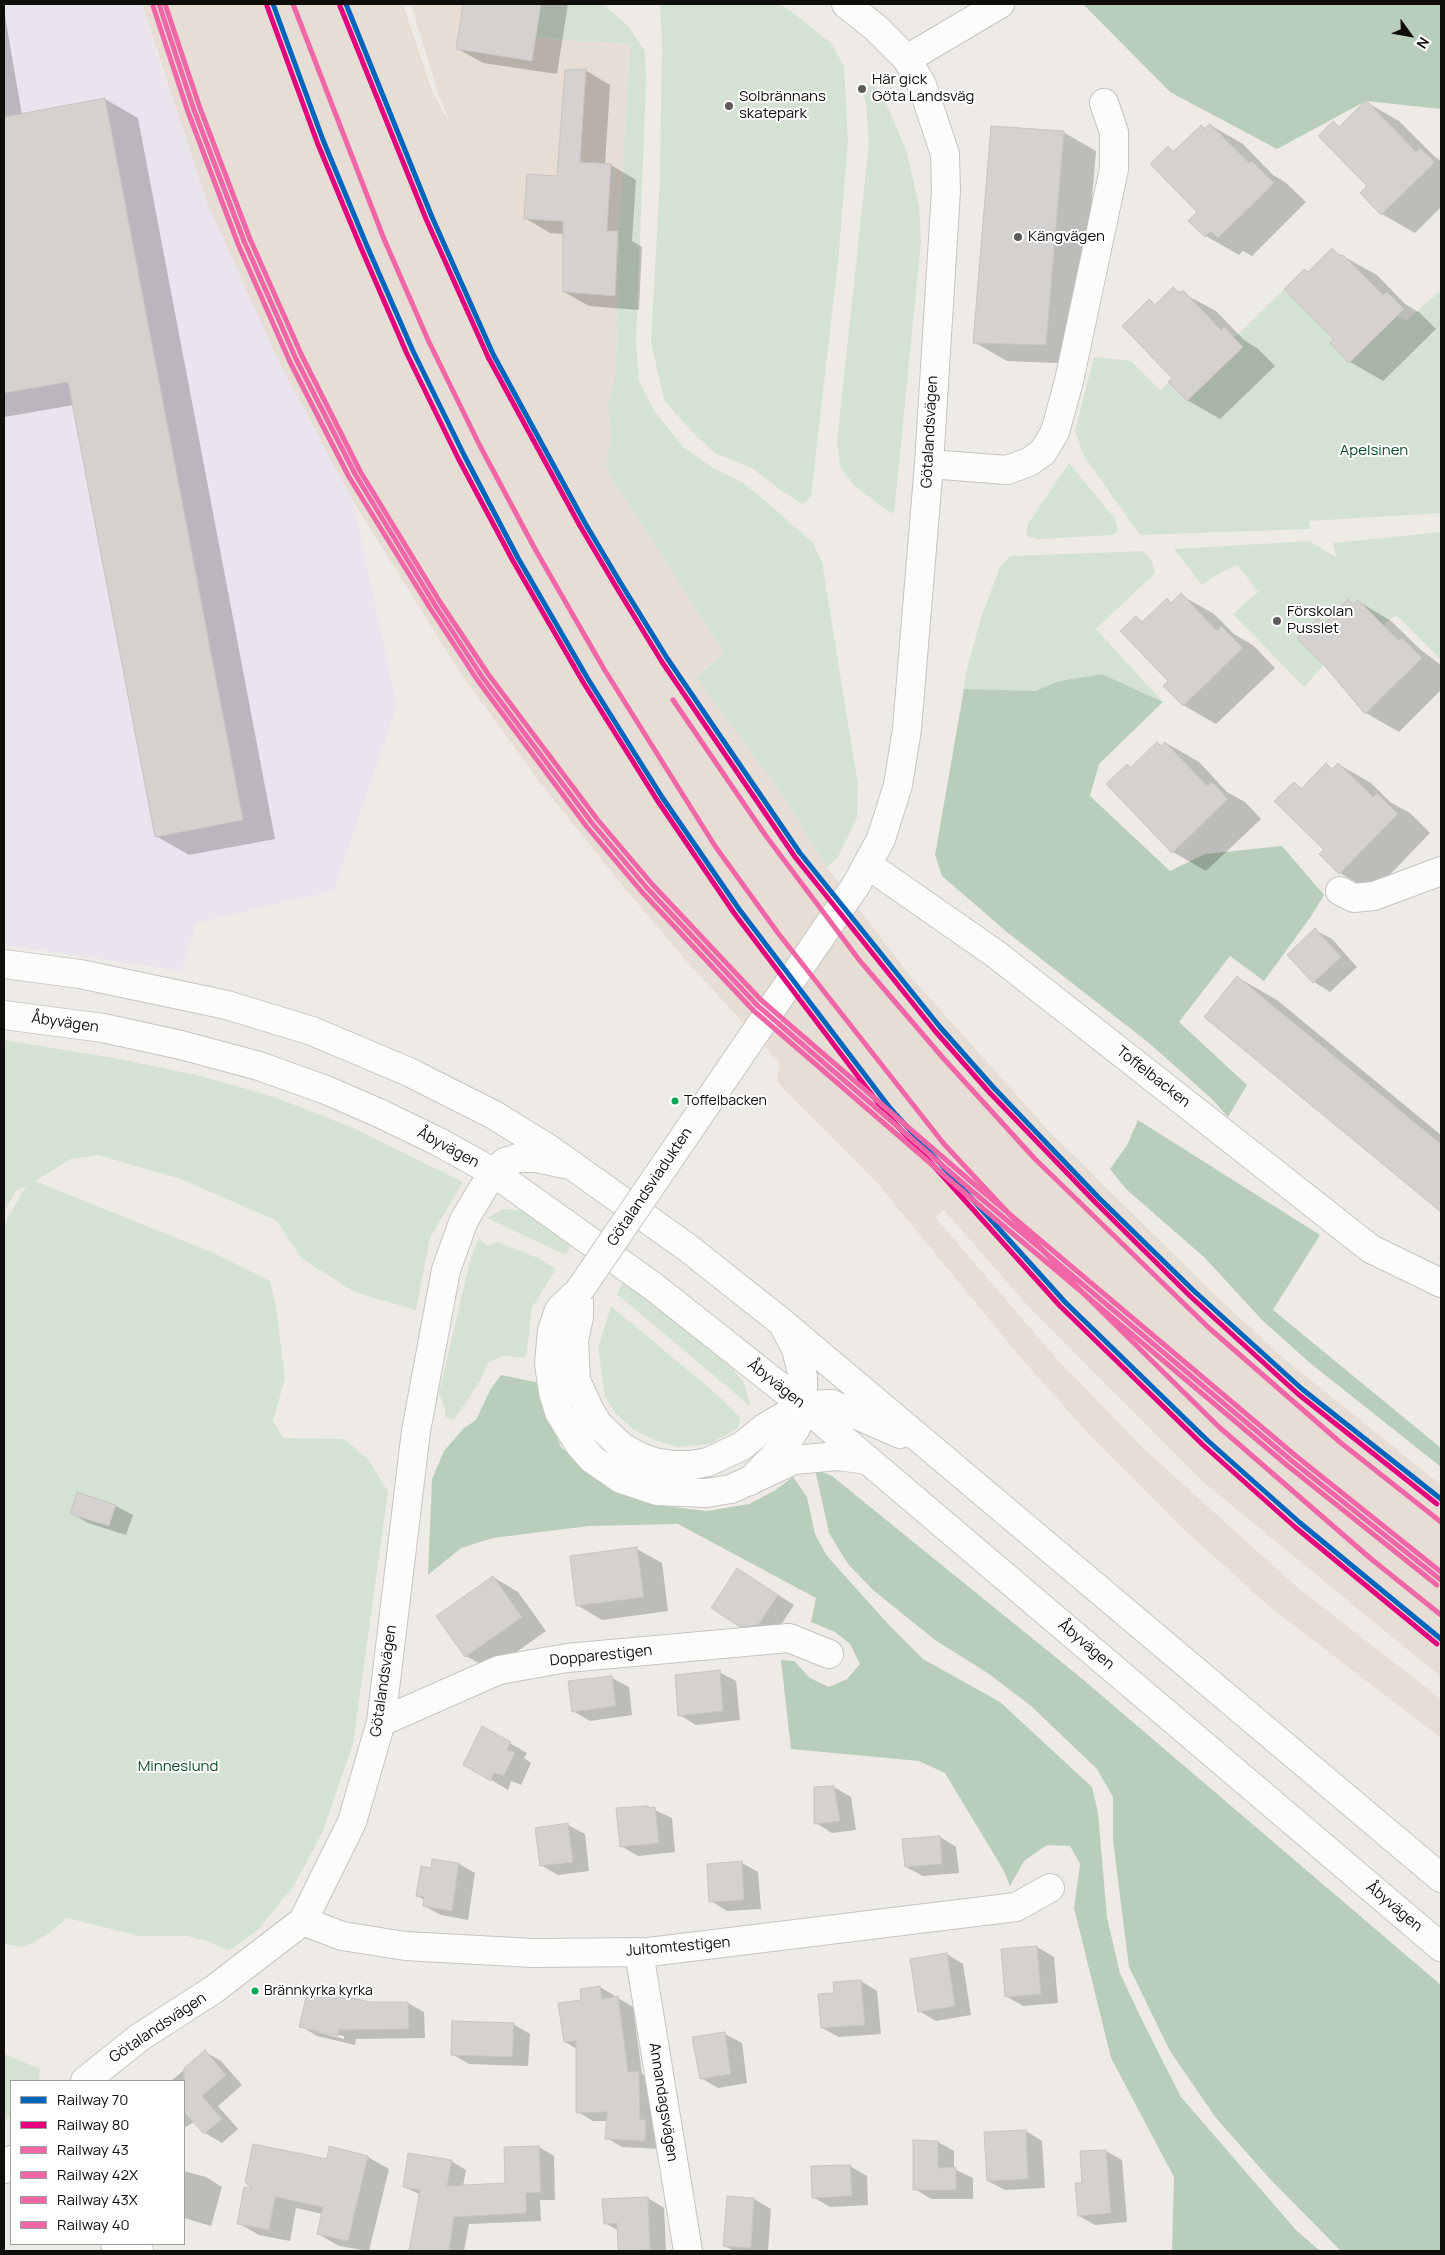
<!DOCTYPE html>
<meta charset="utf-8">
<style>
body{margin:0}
#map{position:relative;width:1445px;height:2255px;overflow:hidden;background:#eeebe6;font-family:Manrope,sans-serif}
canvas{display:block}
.frame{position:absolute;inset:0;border:5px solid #100e0b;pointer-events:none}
.legend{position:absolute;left:10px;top:2080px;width:175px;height:165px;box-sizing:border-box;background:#fff;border:1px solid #9f9f9d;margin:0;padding:6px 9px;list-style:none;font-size:15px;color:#100e0b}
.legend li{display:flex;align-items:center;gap:10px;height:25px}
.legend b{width:25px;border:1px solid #9f9f9d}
.north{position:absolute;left:1385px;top:10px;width:50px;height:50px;-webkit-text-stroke:4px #fff;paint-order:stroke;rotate:122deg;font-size:14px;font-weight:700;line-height:20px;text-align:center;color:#100e0b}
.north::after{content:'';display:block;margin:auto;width:18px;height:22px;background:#100e0b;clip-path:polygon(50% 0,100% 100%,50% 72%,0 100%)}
</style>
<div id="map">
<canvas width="1445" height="2255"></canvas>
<div class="frame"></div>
<ul class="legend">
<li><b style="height:6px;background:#0065bd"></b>Railway 70</li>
<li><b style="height:6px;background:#e5007d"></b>Railway 80</li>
<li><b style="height:6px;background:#f166a7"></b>Railway 43</li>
<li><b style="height:6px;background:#f166a7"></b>Railway 42X</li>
<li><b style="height:6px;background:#f166a7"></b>Railway 43X</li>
<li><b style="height:6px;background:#f166a7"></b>Railway 40</li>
</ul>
<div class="north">N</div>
</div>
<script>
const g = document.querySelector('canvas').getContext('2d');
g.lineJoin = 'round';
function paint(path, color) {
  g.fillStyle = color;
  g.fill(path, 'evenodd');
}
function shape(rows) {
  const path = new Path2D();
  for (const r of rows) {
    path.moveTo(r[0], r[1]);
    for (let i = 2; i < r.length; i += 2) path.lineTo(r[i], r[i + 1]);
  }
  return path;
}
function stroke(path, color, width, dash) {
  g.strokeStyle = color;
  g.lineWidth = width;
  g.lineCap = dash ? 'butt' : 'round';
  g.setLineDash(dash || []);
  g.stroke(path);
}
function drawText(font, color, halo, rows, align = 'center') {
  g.font = font + ' Manrope,sans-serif';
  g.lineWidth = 4;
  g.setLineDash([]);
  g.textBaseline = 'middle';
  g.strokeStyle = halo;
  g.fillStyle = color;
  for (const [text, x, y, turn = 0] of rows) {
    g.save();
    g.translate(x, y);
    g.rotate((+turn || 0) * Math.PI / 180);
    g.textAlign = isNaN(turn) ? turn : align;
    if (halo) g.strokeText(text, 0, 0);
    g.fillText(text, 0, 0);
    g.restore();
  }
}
paint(shape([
 [4,4,142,4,161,68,276,356,353,501,397,706,334,891,196,923,182,971,4,945]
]), '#eae4ee');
paint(shape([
 [142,4,403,4,432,91,452,127,438,93,411,4,541,4,536,38,630,44,619,228,616,372,608,402,611,440,605,467,724,653,696,676,783,796,827,867,911,977,1049,1131,1213,1293,1282,1357,1441,1485,1441,1677,1202,1481,1027,1305,944,1210,935,1217,1055,1357,1144,1449,1298,1588,1441,1699,1441,1738,1271,1608,1180,1526,1086,1431,1020,1357,879,1185,777,1082,780,1063,689,964,631,896,541,784,457,668,353,501,276,356,207,202]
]), '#e6ded5');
paint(shape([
 [541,4,603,4,628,26,645,51,646,84,636,343,639,381,655,412,684,448,713,468,742,482,769,504,813,543,822,562,858,785,857,818,838,857,827,867,783,796,696,677,724,653,605,467,611,440,608,402,616,372,619,228,630,44,536,38],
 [660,4,779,4,788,9,831,43,844,66,848,141,839,252,811,497,803,504,782,491,752,468,715,453,692,432,664,400,651,342,660,178,662,41],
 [873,85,885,101,906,150,919,205,921,242,894,514,879,505,854,485,840,467,837,441,869,143,866,104,862,89],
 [1284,289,1334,339,1330,343,1349,363,1397,316,1406,321,1439,292,1441,294,1441,513,1309,521,1310,529,1140,535,1084,456,1075,431,1094,357,1131,361,1161,391,1168,382,1187,401,1243,347,1234,338],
 [1069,463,1115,519,1118,531,1112,535,1038,539,1026,536,1028,524],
 [1441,532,1441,660,1396,615,1383,625,1358,600,1353,604,1348,599,1324,624,1318,618,1297,638,1324,665,1304,687,1233,614,1258,592,1238,565,1221,572,1202,585,1174,549,1309,541,1336,557,1333,543],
 [1143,551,1152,561,1155,573,1096,629,1163,702,1102,674,1059,681,1035,691,963,692,967,668,982,615,1000,567,1010,556],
 [4,1040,114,1058,201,1076,274,1097,351,1127,463,1182,430,1238,416,1310,354,1292,301,1258,277,1221,181,1179,98,1155,71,1159,35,1181,211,1252,270,1281,276,1307,285,1378,273,1421,283,1438,344,1439,368,1459,388,1492,353,1744,323,1831,295,1884,258,1930,229,1951,207,1941,187,1936,140,1936,67,1918,45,1936,24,1947,4,1944,4,1225,26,1186,16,1190,4,1213],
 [503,1209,520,1210,572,1244,566,1255,487,1218],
 [479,1238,487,1246,497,1242,538,1258,556,1269,532,1308,526,1358,503,1356,489,1362,480,1381,454,1420,445,1417,445,1408,439,1393,471,1257],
 [625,1279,733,1369,744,1383,750,1406,617,1294],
 [611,1306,715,1393,740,1417,738,1428,710,1444,678,1447,657,1441,634,1430,616,1414,605,1397,598,1348],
 [4,2054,40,2069,39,2081,11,2081,11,2115,4,2122]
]), '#d4e2d3');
paint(shape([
 [1083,4,1441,4,1441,109,1366,101,1277,149,1170,92],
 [1102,674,1163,702,1099,764,1090,796,1170,871,1205,854,1282,846,1324,895,1312,915,1264,981,1230,956,1179,1022,1247,1085,1228,1117,1213,1100,1149,1043,1008,933,942,876,935,855,964,689,1035,691,1059,681],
 [1138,1120,1320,1235,1273,1310,1441,1448,1441,1467,1310,1363,1263,1321,1205,1258,1126,1189,1110,1169,1127,1145],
 [501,1375,540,1383,546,1412,561,1447,589,1472,620,1494,656,1505,707,1511,749,1504,774,1491,793,1477,807,1497,815,1534,827,1556,889,1625,923,1659,1000,1702,1092,1787,1098,1813,1107,1918,1120,1973,1142,2020,1181,2097,1296,2230,1320,2251,1172,2251,1174,2177,1111,2058,1074,1908,1080,1864,1070,1846,1047,1845,1024,1861,1010,1886,1004,1871,945,1773,919,1761,791,1749,781,1660,794,1661,810,1678,829,1687,847,1679,860,1664,850,1644,835,1632,811,1622,816,1598,678,1524,589,1526,493,1538,461,1548,428,1575,432,1479,444,1451,464,1428,476,1420,490,1390],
 [815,1469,832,1476,1080,1677,1441,1985,1441,2251,1341,2251,1269,2178,1216,2118,1170,2051,1129,1967,1113,1840,1113,1797,1097,1769,1031,1706,989,1674,935,1640,873,1590,848,1564,829,1533]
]), '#b9ceba');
paint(shape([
 [465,4,568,4,557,74,483,63,458,49],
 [4,10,22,115,105,99,138,118,275,839,189,855,156,836,74,405,4,417],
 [585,70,610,85,605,165,611,165,636,180,632,241,642,247,639,310,589,306,564,292,564,234,550,233,525,218,559,177],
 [1366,102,1399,121,1435,157,1441,161,1441,207,1415,233,1382,214,1333,123,1341,127],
 [1210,125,1243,144,1273,175,1285,182,1306,202,1252,256,1243,251,1239,255,1206,236,1199,212,1168,148,1175,152,1201,126,1206,129],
 [1063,132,1096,151,1078,364,1007,361,974,342],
 [1332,250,1377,275,1405,304,1420,313,1436,329,1383,381,1350,362,1336,340,1309,273],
 [1173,288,1216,311,1244,340,1257,348,1275,366,1220,419,1187,400,1173,378,1150,301,1156,305],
 [1181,595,1214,614,1234,634,1254,646,1275,668,1216,724,1183,705,1136,618,1144,622,1167,600,1172,603],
 [1348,601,1355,605,1358,601,1391,621,1421,650,1441,665,1441,690,1399,732,1366,713,1325,664,1318,619,1326,624],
 [1166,743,1199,762,1227,792,1245,802,1261,819,1206,871,1173,852,1108,784,1127,766,1131,769,1157,744,1162,746],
 [1338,764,1371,783,1390,802,1410,813,1430,833,1373,892,1340,873,1326,850,1294,783,1303,789,1326,765,1333,769],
 [1315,930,1332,939,1357,967,1330,992,1314,982],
 [1237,977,1277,1000,1441,1135,1441,1210,1205,1016],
 [78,1493,116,1506,133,1515,126,1535,88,1523,71,1513],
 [637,1549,662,1563,668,1611,602,1620,577,1605],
 [738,1569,794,1605,775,1634,758,1636,741,1626],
 [493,1577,518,1592,546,1631,491,1670,466,1656],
 [719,1672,736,1681,740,1720,696,1725,680,1715],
 [612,1678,629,1687,632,1715,590,1721,573,1711,569,1682],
 [482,1727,527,1753,524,1758,531,1763,521,1785,511,1781,508,1790,465,1764],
 [834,1787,851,1797,856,1830,832,1833,816,1823,815,1789],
 [648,1807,672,1818,675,1852,638,1856,621,1846],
 [568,1825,585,1834,589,1871,558,1875,541,1865],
 [940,1837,956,1847,959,1873,923,1876,906,1867],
 [742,1863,758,1872,761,1909,727,1911,711,1901],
 [459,1864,475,1873,468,1920,441,1915,424,1906,425,1900,417,1896,432,1869],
 [1037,1947,1054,1957,1058,2003,1023,2006,1006,1996],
 [947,1954,963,1964,971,2015,936,2021,919,2011],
 [861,1981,877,1991,881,2034,839,2037,822,2028,835,1994],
 [600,1987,633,2007,642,2074,655,2081,660,2149,622,2147,607,2138,608,2121,593,2121,578,2112,577,2049,565,2042,583,2001],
 [408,2003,424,2012,425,2038,356,2039,355,2045,317,2036,301,2026,370,2004],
 [317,2030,344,2036,344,2039,317,2032],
 [513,2024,530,2034,528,2066,469,2064,452,2054],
 [725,2034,742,2043,747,2083,718,2088,701,2078],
 [205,2052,221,2061,242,2085,218,2106,238,2129,222,2143,205,2133,195,2121,186,2127,184,2126,184,2081,171,2081],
 [1026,2131,1042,2141,1045,2188,1005,2190,988,2181],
 [938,2142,954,2151,954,2169,973,2178,973,2199,931,2199,915,2189],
 [539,2147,554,2156,555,2200,540,2200,541,2221,469,2224,464,2251,411,2251,421,2195,404,2187,451,2161,466,2170,463,2186,506,2184],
 [1106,2151,1122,2160,1127,2222,1095,2225,1079,2216,1084,2184],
 [368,2157,389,2169,369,2251,339,2246,318,2234,323,2214,296,2208,290,2241,259,2235,238,2223,255,2191,327,2160],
 [850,2166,867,2176,868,2205,830,2207,813,2197,812,2168],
 [184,2171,206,2177,222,2187,211,2226,184,2218],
 [728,2197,754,2199,771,2209,768,2251,734,2251,725,2246],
 [648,2198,664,2208,666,2251,621,2251,619,2231,605,2223]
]), '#0003');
const building = shape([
 [463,4,541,4,532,61,456,49,463,4],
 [586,69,580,162,611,164,607,231,618,231,615,296,563,292,563,221,524,219,527,174,557,176,565,70,586,69],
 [105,98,243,820,155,837,68,382,4,393,4,117,105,98],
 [1366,100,1416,152,1420,148,1435,162,1381,215,1360,193,1367,186,1318,136,1333,121,1339,127,1366,100],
 [1210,124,1249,163,1252,161,1274,183,1218,238,1211,231,1205,237,1188,221,1197,212,1150,164,1168,146,1173,152,1201,125,1204,129,1210,124],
 [991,126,1064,131,1046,345,973,343,991,126],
 [1332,248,1341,257,1343,255,1383,295,1387,292,1404,309,1349,363,1330,343,1334,339,1284,289,1304,269,1308,272,1332,248],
 [1173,287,1180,294,1183,290,1221,330,1224,327,1243,347,1187,401,1168,382,1172,378,1122,326,1149,299,1155,305,1173,287],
 [1181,593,1217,631,1221,626,1243,648,1183,706,1163,686,1168,681,1120,631,1136,616,1142,622,1167,598,1171,603,1181,593],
 [1348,599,1353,604,1358,600,1399,641,1402,638,1422,658,1365,714,1324,665,1297,638,1318,618,1324,624,1348,599],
 [1157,742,1161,746,1165,742,1207,786,1212,782,1228,799,1172,853,1106,784,1127,764,1130,768,1157,742],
 [1326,763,1332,769,1338,763,1373,797,1377,793,1398,814,1339,874,1319,854,1324,850,1274,801,1294,782,1301,789,1326,763],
 [1315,928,1341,957,1313,983,1287,955,1315,928],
 [1237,976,1441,1144,1441,1212,1204,1017,1237,976],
 [77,1492,116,1505,109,1526,70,1514,77,1492],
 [637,1547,644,1597,576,1606,570,1556,637,1547],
 [737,1568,778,1595,758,1625,740,1627,711,1608,737,1568],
 [493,1576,522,1617,465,1657,436,1616,493,1576],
 [720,1670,723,1711,678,1716,675,1675,720,1670],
 [612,1676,616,1706,572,1712,568,1681,612,1676],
 [482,1726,511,1742,507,1750,515,1752,504,1776,494,1773,491,1781,463,1765,482,1726],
 [834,1786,840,1821,814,1824,814,1787,834,1786],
 [648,1806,648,1808,655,1807,659,1843,620,1847,616,1808,648,1806],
 [568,1823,573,1862,540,1866,535,1828,568,1823],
 [940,1836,942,1864,905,1867,902,1839,940,1836],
 [432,1859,459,1863,452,1911,423,1906,424,1897,416,1896,421,1866,431,1868,432,1859],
 [742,1861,744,1900,709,1902,707,1864,742,1861],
 [1037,1946,1041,1994,1005,1997,1001,1949,1037,1946],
 [947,1953,955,2006,918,2012,910,1959,947,1953],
 [861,1980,865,2025,821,2028,818,1994,834,1993,833,1982,861,1980],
 [600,1986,602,1999,618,1996,628,2072,639,2071,640,2120,646,2120,645,2141,605,2139,607,2112,576,2113,576,2041,564,2042,558,2003,581,2000,580,1989,600,1986],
 [318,1990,370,2002,408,2002,409,2029,339,2030,338,2036,299,2027,307,1993,316,1996,318,1990],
 [452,2021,514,2023,512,2057,451,2055,452,2021],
 [725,2032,731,2074,700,2079,692,2037,725,2032],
 [205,2050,226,2075,202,2096,222,2119,204,2134,184,2112,184,2068,205,2050],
 [1026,2130,1028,2179,987,2181,984,2132,1026,2130],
 [913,2140,938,2141,938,2168,956,2167,956,2190,913,2190,913,2140],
 [253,2144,327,2159,329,2146,368,2156,348,2241,317,2234,323,2207,275,2197,269,2230,237,2224,244,2187,252,2189,245,2182,253,2144],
 [539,2146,541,2192,526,2193,526,2213,454,2217,449,2251,409,2251,420,2190,403,2187,408,2153,452,2160,447,2186,505,2183,504,2147,539,2146],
 [1106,2150,1111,2213,1078,2216,1075,2183,1082,2183,1080,2151,1106,2150],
 [850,2165,852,2196,812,2198,811,2166,850,2165],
 [727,2196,754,2198,751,2248,723,2246,727,2196],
 [648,2197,650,2250,618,2251,617,2223,604,2224,602,2199,648,2197]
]);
paint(building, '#d4d1ce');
stroke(building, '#c8c4c2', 1);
const minor = shape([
 [846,4,876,28,907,59,922,85,945,154,946,191,929,464,907,729,898,785,881,839,856,885],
 [907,59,1000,4],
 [929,464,1007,470,1029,462,1043,452,1055,432,1069,381,1114,169,1114,132,1104,103],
 [868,865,997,955,1371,1249,1441,1283],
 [1340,891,1354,898,1374,896,1441,871],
 [579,1291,559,1310,552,1331,549,1363,553,1392,559,1412,579,1444,592,1459,621,1479,657,1491,706,1493,731,1489,794,1460,838,1456,868,1460],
 [579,1291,579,1317,574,1340,576,1380,589,1409,598,1424,622,1447,638,1456,654,1462,673,1465,692,1465,708,1462,742,1446,764,1428,803,1405],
 [381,1722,499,1670,567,1658,789,1638,829,1654],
 [303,1921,342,1936,405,1946,533,1953,649,1952,1016,1907,1050,1888],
 [639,1952,688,2251],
 [85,2081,140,2037,213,1990,303,1921,352,1822,381,1722,416,1431,446,1270,464,1220,493,1172],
 [4,2169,11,2160],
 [115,2244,139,2251]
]);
const tertiary = shape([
 [4,964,80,974,227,1005,312,1031,409,1072,494,1115,549,1149,688,1248,780,1321,1441,1878],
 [4,1015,103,1028,181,1045,259,1066,326,1090,379,1113,437,1141,493,1172,654,1287,803,1405,1441,1947],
 [493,1172,505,1162,518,1158,536,1158,565,1164],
 [803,1405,832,1404,900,1434],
 [750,1481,783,1447,796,1428,803,1405,803,1377,796,1349,785,1328]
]);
stroke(minor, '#c7c4c1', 30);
stroke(tertiary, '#c7c4c1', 30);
stroke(minor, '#fcfcfb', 28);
stroke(tertiary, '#fcfcfb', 28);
const minorBridge = shape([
 [579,1291,856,885]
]);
stroke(minorBridge, '#c7c4c1', 30, []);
stroke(minorBridge, '#fcfcfb', 28);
stroke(shape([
 [273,4,323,140,367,246,413,351,464,455,518,558,588,679,662,797,739,909,890,1108,1065,1302,1207,1440,1299,1522,1441,1639],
 [346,4,432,217,493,354,585,523,620,582,667,658,800,853,940,1027,994,1088,1099,1198,1194,1291,1302,1389,1441,1499]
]), '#0065bd', 5);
stroke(shape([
 [267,6,317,142,361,248,407,354,458,458,513,561,583,682,657,800,734,913,885,1112,1060,1306,1203,1445,1295,1527,1437,1644],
 [340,6,426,219,488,357,580,526,615,585,662,662,795,857,935,1031,989,1092,1095,1202,1190,1296,1298,1394,1437,1504]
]), '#e5007d', 5);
stroke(shape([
 [159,4,194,110,244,241,296,359,355,474,435,605,483,678,592,823,647,888,757,1005,971,1190,1292,1461,1441,1580]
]), '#f166a7', 5);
stroke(shape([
 [153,6,188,112,238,244,290,362,349,477,430,608,478,681,587,827,642,892,753,1010,967,1195,1288,1466,1437,1585]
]), '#f166a7', 5);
stroke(shape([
 [165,4,200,108,250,239,302,356,360,471,440,602,488,674,597,819,652,884,761,1000,975,1185,1296,1456,1441,1572]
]), '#f166a7', 5);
stroke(shape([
 [293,4,384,239,429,342,480,446,535,549,604,669,715,846,778,933,944,1144,1079,1289,1219,1427,1370,1558,1441,1615],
 [673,700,766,836,860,961,944,1059,1035,1159,1209,1328,1341,1443,1441,1522]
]), '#f166a7', 5);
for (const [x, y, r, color] of [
 [862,89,5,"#5e5b58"],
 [729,106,5,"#5e5b58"],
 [1018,237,5,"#5e5b58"],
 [1277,621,5,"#5e5b58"],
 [675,1101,4.5,"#00a651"],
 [255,1991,4.5,"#00a651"]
]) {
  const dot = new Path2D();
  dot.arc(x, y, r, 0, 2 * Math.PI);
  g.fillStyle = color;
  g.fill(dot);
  stroke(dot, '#fff', 2);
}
drawText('14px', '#100e0b', '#fff', [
 ["Toffelbacken",684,1101],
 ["Brännkyrka kyrka",264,1991]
], 'left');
drawText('15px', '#100e0b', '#fff', [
 ["Här gick",872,80],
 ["Göta Landsväg",872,97],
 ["Solbrännans",739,97],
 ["skatepark",739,114],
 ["Kängvägen",1028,237],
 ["Förskolan",1287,612],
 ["Pusslet",1287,629]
], 'left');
drawText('15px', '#100e0b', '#fff', [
 ["Götalandsvägen",930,432,-87],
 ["Åbyvägen",65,1023,8],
 ["Toffelbacken",1153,1077,38],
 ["Åbyvägen",448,1148,28],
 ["Götalandsviadukten",650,1187,-56],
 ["Åbyvägen",776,1384,38],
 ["Åbyvägen",1086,1645,40],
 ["Dopparestigen",601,1656,-6],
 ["Götalandsvägen",384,1681,-82],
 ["Åbyvägen",1394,1907,40],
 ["Jultomtestigen",678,1947,-5],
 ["Götalandsvägen",158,2028,-34],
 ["Annandagsvägen",663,2102,81]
]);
drawText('15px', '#0a4d23', '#fff', [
 ["Apelsinen",1374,451],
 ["Minneslund",178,1767]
]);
</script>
